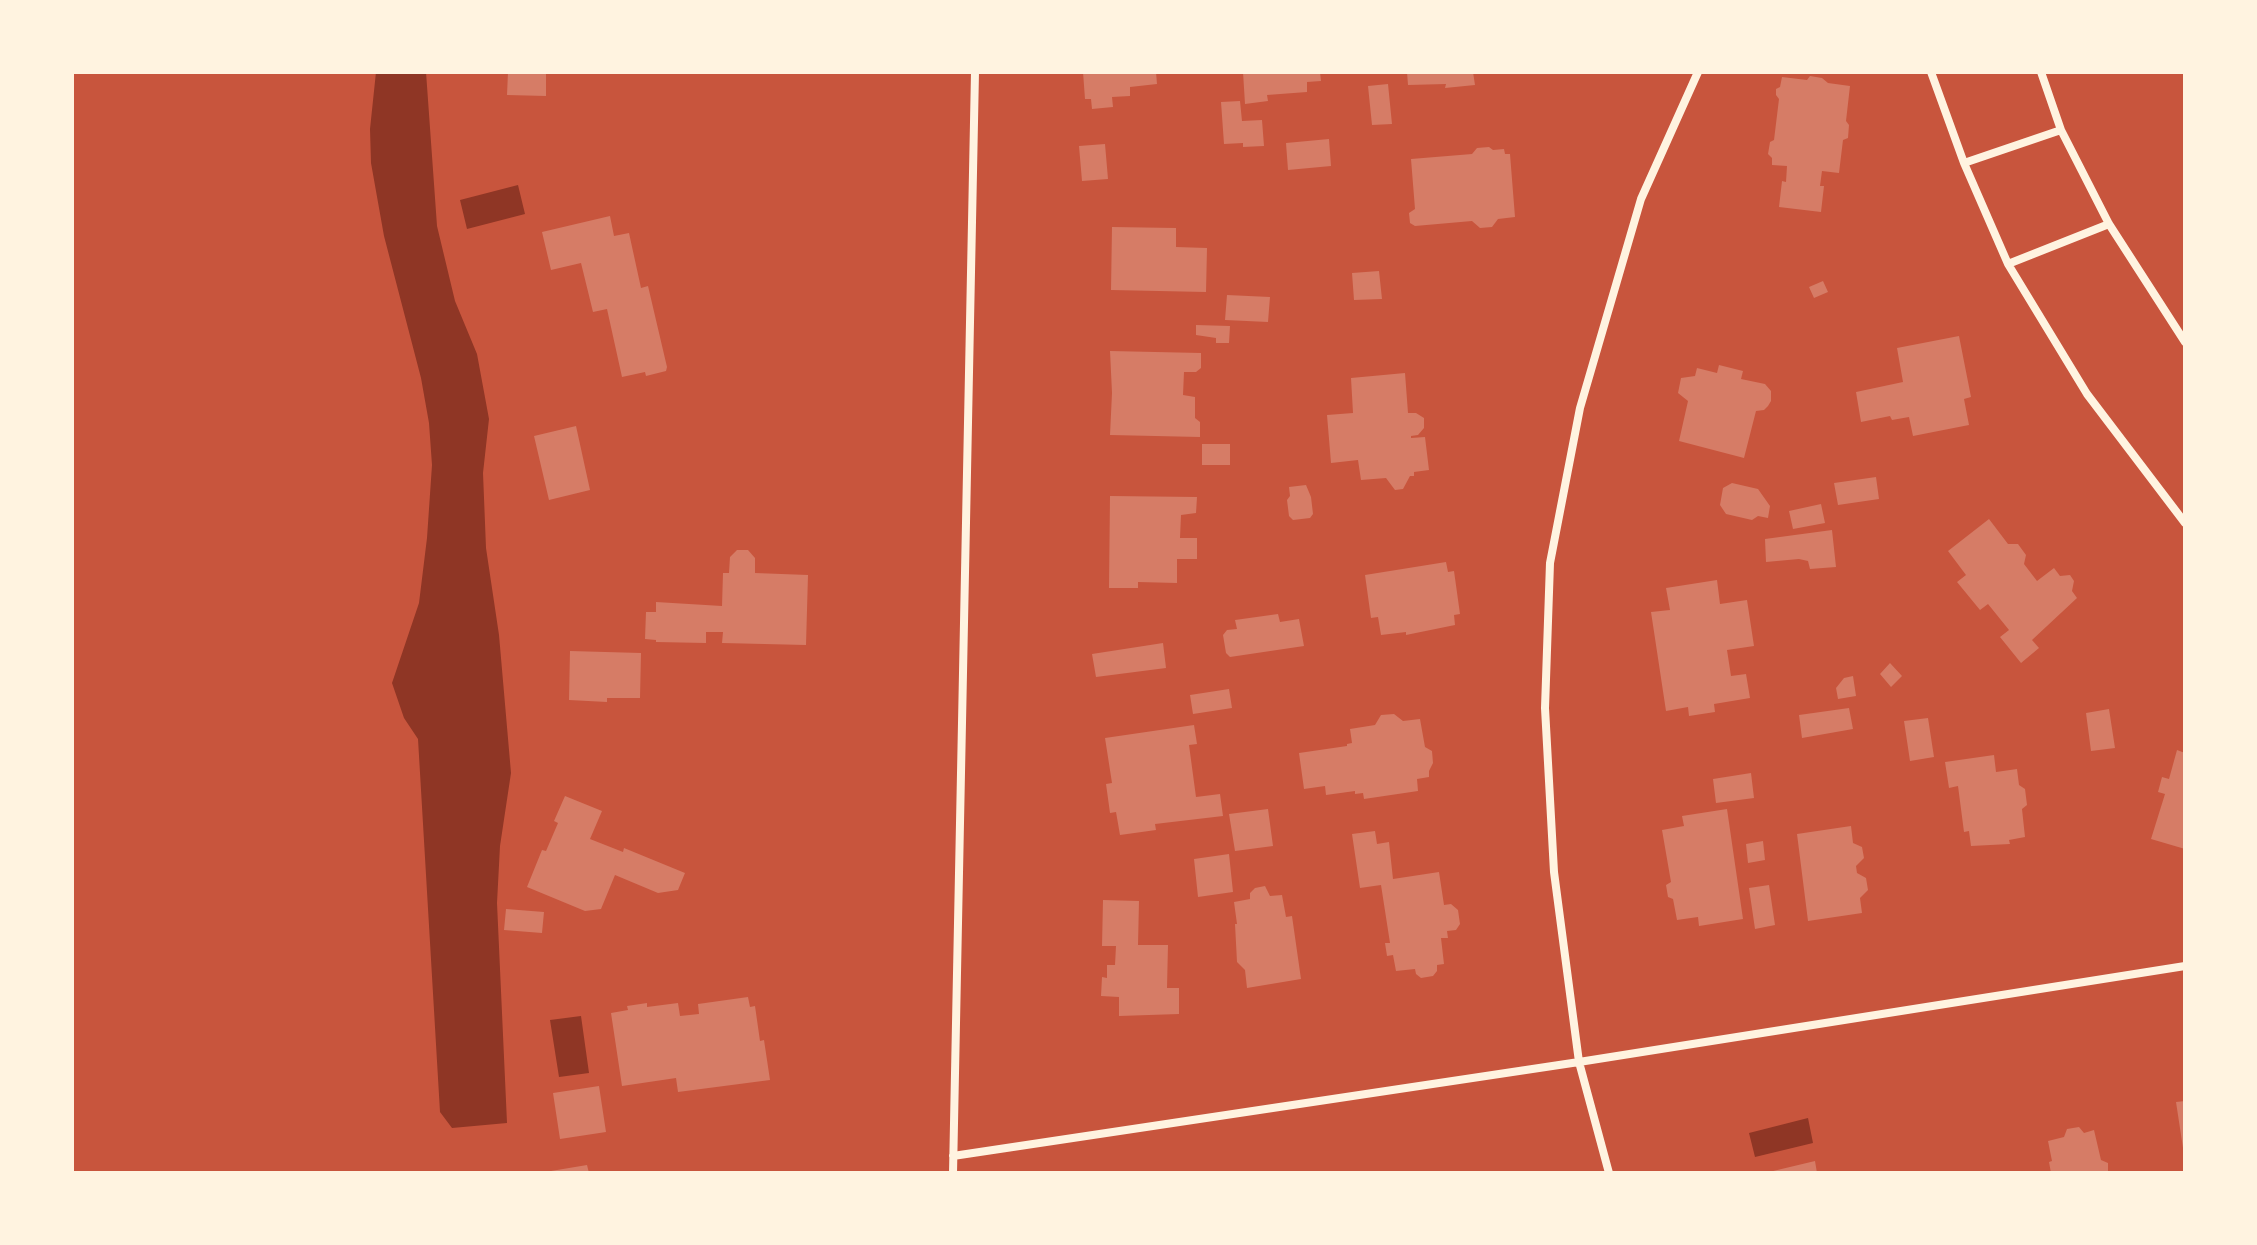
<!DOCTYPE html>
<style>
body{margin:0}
#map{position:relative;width:2257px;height:1245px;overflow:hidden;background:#c8553d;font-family:"IBM Plex Sans",sans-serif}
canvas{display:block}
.frame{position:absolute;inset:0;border:74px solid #fff3e0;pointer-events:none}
</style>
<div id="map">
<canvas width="2257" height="1245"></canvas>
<div class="frame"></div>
</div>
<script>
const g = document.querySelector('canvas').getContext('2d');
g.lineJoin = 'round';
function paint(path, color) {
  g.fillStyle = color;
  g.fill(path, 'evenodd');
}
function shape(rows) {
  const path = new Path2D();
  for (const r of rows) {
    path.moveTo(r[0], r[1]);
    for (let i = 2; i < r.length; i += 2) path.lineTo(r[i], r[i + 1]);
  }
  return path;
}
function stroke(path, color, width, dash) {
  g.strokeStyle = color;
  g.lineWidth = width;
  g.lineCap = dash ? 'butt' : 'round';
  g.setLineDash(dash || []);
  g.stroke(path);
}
paint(shape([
 [376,72,426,72,437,226,455,301,477,354,489,419,483,473,486,548,499,635,511,773,500,846,497,903,507,1123,452,1128,440,1112,418,739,404,718,392,683,419,603,427,538,432,465,429,423,421,378,384,236,371,163,370,129],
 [518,185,525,214,467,229,460,200],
 [581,1016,589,1073,559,1077,550,1020],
 [1808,1118,1813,1143,1755,1157,1749,1133]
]), '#8f3625');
paint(shape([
 [508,72,546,72,546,96,507,95],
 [1083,72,1156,72,1157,84,1130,87,1130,96,1112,97,1113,107,1092,109,1091,99,1085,99],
 [1243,72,1320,72,1321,81,1307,82,1307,92,1267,95,1268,101,1245,104],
 [1407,72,1473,72,1475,85,1445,88,1446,84,1408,85],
 [1810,76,1822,78,1828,83,1850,86,1846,121,1849,125,1848,138,1843,140,1839,173,1822,171,1820,186,1824,186,1821,212,1779,207,1782,181,1786,182,1787,166,1772,165,1772,158,1768,154,1770,142,1774,140,1779,99,1776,95,1776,89,1780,87,1782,77,1807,80],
 [1388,84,1392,124,1372,125,1368,86],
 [1240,101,1242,121,1262,120,1264,146,1243,147,1243,143,1224,144,1221,102],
 [1329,139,1331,166,1288,170,1286,143],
 [1105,144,1108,179,1082,181,1079,146],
 [1489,147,1493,150,1504,149,1505,154,1510,154,1515,217,1498,219,1492,227,1480,228,1472,221,1415,226,1410,223,1409,213,1415,209,1411,159,1472,154,1477,148],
 [610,216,614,236,629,233,641,288,648,286,667,367,666,371,646,376,645,372,622,377,607,309,593,312,581,263,551,270,542,232],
 [1112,227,1176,228,1176,247,1207,248,1206,292,1111,290],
 [1379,271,1382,299,1354,300,1352,273],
 [1823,281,1828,292,1814,298,1809,287],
 [1227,295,1270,297,1268,322,1225,320],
 [1196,325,1230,326,1229,343,1216,343,1216,338,1196,335],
 [1959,336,1971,397,1964,399,1969,425,1913,436,1909,417,1892,420,1890,416,1861,422,1856,392,1903,382,1897,348],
 [1110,351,1201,353,1201,368,1196,372,1184,372,1183,395,1195,397,1195,418,1200,422,1200,437,1110,435,1112,393],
 [1719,365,1743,371,1741,379,1765,384,1771,391,1771,401,1768,406,1764,410,1756,411,1744,458,1679,441,1688,401,1678,393,1681,378,1695,376,1697,368,1717,373],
 [1405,373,1408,413,1416,413,1424,418,1424,428,1418,435,1411,436,1411,438,1425,437,1429,470,1414,472,1414,476,1410,476,1403,489,1395,490,1386,478,1361,480,1358,460,1331,463,1327,415,1353,413,1351,378],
 [576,426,590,490,549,500,534,436],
 [1202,444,1230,444,1230,465,1202,465],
 [1876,477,1879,499,1838,505,1834,483],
 [1732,483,1758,489,1770,506,1768,518,1758,516,1752,520,1726,514,1720,505,1723,488],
 [1306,485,1311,497,1313,514,1310,518,1293,520,1289,516,1287,500,1290,496,1289,487],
 [1110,496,1197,497,1196,513,1181,515,1180,538,1197,538,1197,559,1177,559,1177,583,1138,582,1138,588,1109,588],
 [1821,504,1825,523,1793,529,1789,511],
 [1989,519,2008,544,2018,544,2026,555,2024,564,2037,581,2054,568,2060,576,2070,575,2074,581,2072,591,2077,598,2032,640,2039,648,2021,663,2000,637,2009,630,1988,604,1980,610,1957,582,1966,575,1948,551],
 [1832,530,1836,567,1810,569,1808,561,1799,559,1766,562,1765,539],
 [737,550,748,550,755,558,755,573,808,575,806,645,722,643,723,632,706,632,706,643,656,642,656,640,645,639,646,612,656,612,656,602,722,606,723,573,729,573,730,557],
 [1446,562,1448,572,1454,571,1460,614,1454,615,1455,625,1406,635,1406,632,1381,635,1378,617,1371,618,1365,575],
 [1717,580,1720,604,1747,600,1754,646,1727,650,1731,676,1746,674,1750,698,1714,704,1715,712,1689,716,1688,707,1666,711,1651,612,1670,610,1666,588],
 [1278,614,1280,622,1299,619,1304,646,1230,657,1226,653,1223,635,1227,630,1237,629,1235,620],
 [1163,643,1166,668,1096,677,1092,654],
 [570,651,641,653,640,698,607,698,607,702,569,700],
 [1890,663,1902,676,1891,687,1880,674],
 [1853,676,1856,696,1838,699,1836,688,1844,678],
 [1229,689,1232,708,1193,714,1190,695],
 [1849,708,1853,729,1802,738,1799,715],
 [2109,709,2115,748,2091,751,2086,713],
 [1394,714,1403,721,1420,719,1425,747,1432,751,1433,763,1429,771,1429,777,1417,779,1418,791,1364,799,1363,793,1355,794,1355,791,1326,795,1325,786,1304,789,1299,753,1347,746,1347,744,1352,743,1350,729,1375,725,1381,715],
 [1928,718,1934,757,1910,761,1904,721],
 [1194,725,1197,744,1189,745,1196,797,1220,794,1223,816,1155,824,1156,830,1120,835,1116,812,1110,813,1106,784,1112,783,1105,738],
 [2177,750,2185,753,2185,849,2151,839,2165,794,2158,792,2162,777,2169,779],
 [1994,755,1996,772,2017,769,2019,785,2025,789,2027,805,2022,809,2025,837,2009,840,2010,844,1971,846,1969,831,1964,832,1958,786,1949,788,1945,762],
 [1751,773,1754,798,1716,803,1713,779],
 [565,796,602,811,590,839,623,852,624,848,685,873,678,890,658,893,615,875,601,909,585,911,527,887,542,850,546,851,558,823,554,821],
 [1268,809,1273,846,1235,851,1229,814],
 [1727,809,1743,919,1699,926,1698,917,1677,920,1673,899,1668,897,1666,885,1671,882,1662,830,1684,826,1682,816],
 [1851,826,1853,843,1862,847,1864,858,1856,866,1857,873,1866,878,1868,890,1860,898,1862,913,1808,921,1797,834],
 [1375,831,1377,844,1389,842,1393,879,1439,872,1444,905,1451,904,1458,910,1460,924,1456,930,1447,931,1448,938,1441,938,1444,964,1437,965,1437,971,1433,976,1421,978,1416,974,1415,969,1396,971,1393,955,1387,956,1385,943,1390,943,1381,885,1360,888,1352,834],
 [1763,841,1765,860,1748,863,1746,844],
 [1229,854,1233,892,1198,897,1194,859],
 [1769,885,1775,925,1755,929,1749,888],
 [1265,886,1270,896,1282,895,1286,917,1292,916,1301,979,1247,988,1245,970,1237,962,1235,924,1237,924,1234,902,1250,899,1250,893,1255,888],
 [1103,900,1139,901,1138,945,1168,945,1167,988,1179,988,1179,1014,1119,1016,1119,997,1101,996,1102,977,1107,978,1107,965,1115,965,1116,946,1102,946],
 [506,909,544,912,542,933,504,930],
 [748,997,750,1007,755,1006,760,1041,764,1040,770,1080,678,1092,676,1078,622,1086,611,1013,628,1010,627,1006,647,1003,647,1007,678,1003,680,1016,699,1014,698,1004],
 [599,1086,606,1132,560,1139,553,1093],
 [2185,1101,2185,1148,2183,1148,2176,1102],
 [2079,1127,2084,1133,2094,1130,2101,1160,2108,1163,2108,1173,2051,1173,2049,1162,2052,1161,2048,1141,2064,1137,2067,1129],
 [1815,1161,1817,1173,1769,1173,1769,1172],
 [587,1165,589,1173,551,1173,551,1171]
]), '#d67c66');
stroke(shape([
 [1931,72,1964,163,2008,264,2087,394,2185,523],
 [2041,72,2061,130,2109,224,2185,342],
 [1964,163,2061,130],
 [2008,264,2109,224],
 [953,1156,1579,1062,2185,966],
 [953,1173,975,72],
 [1609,1173,1579,1062,1554,872,1545,708,1550,563,1580,408,1641,199,1698,72]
]), '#fff3e0', 8);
</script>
